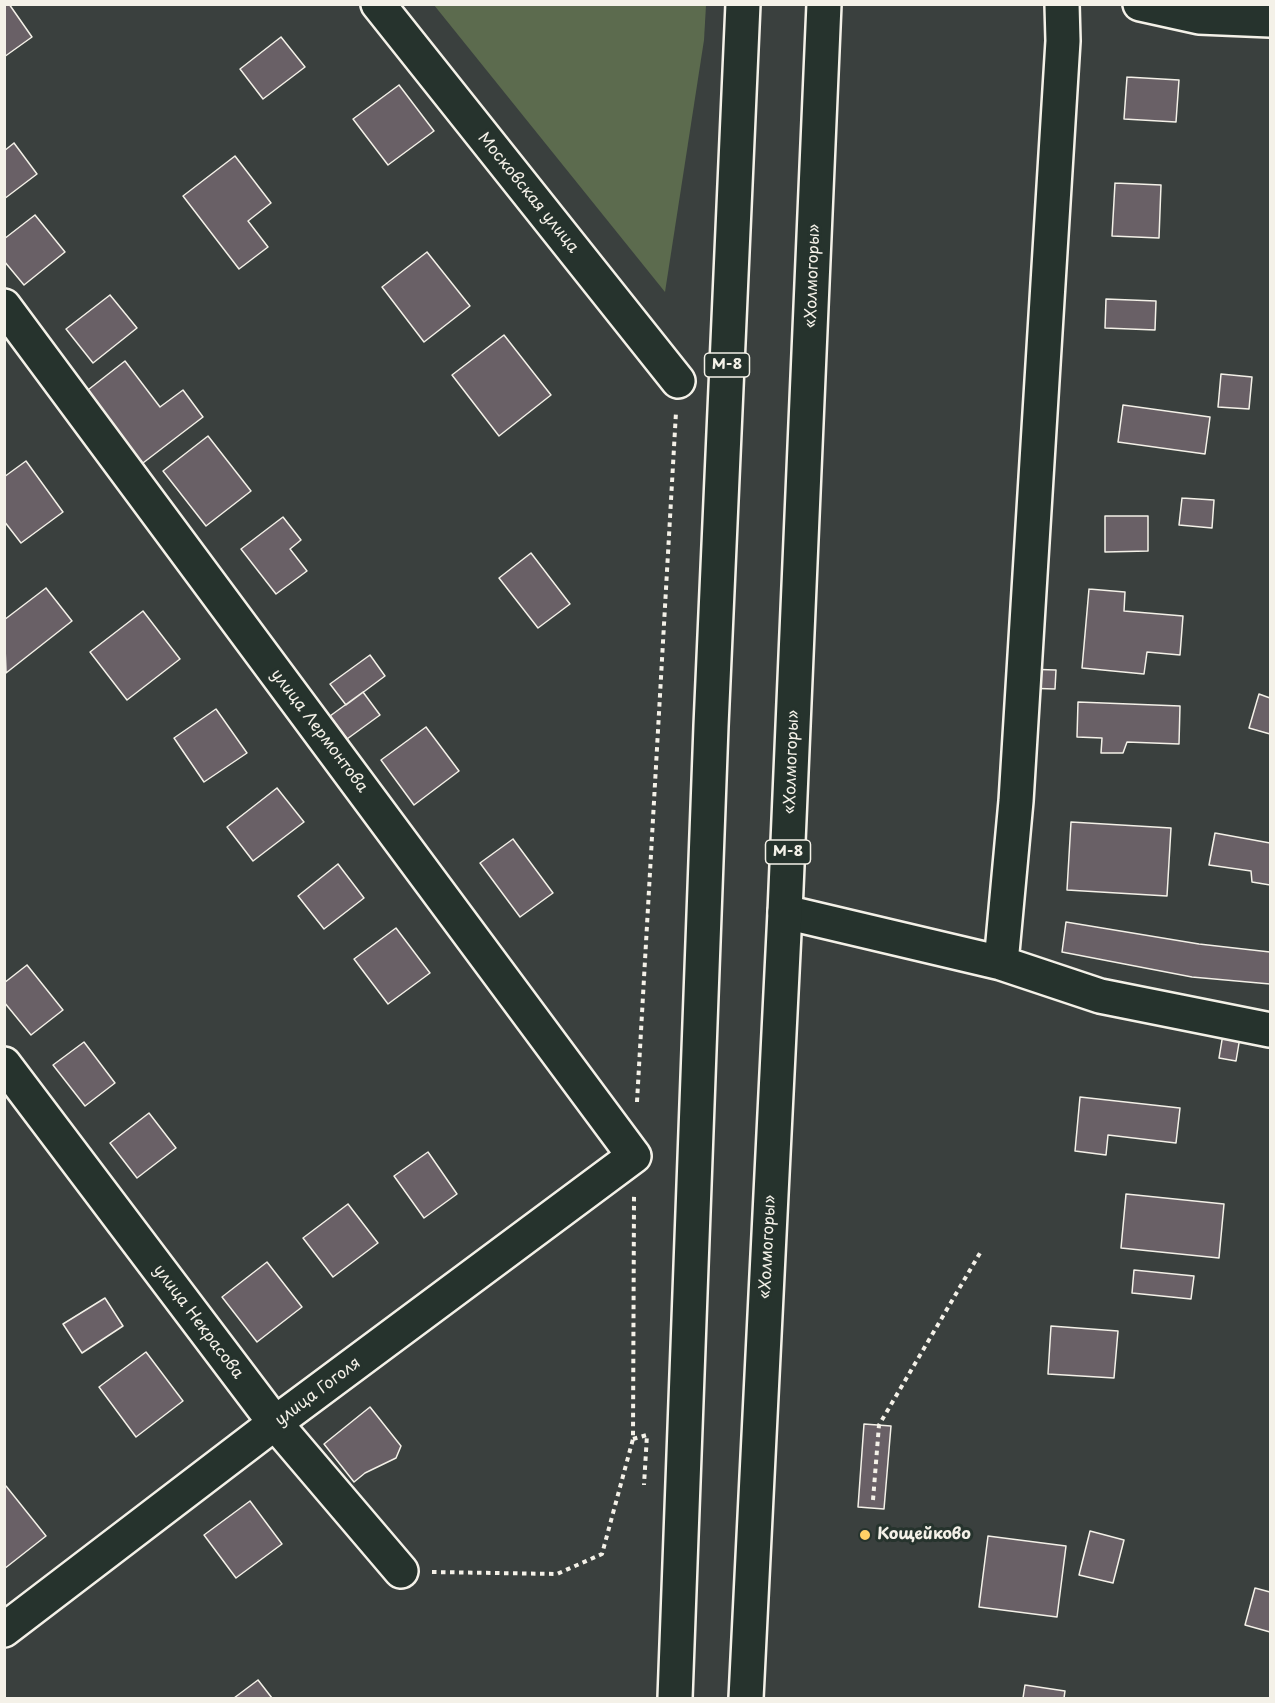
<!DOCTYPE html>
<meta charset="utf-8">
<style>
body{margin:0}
#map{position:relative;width:1275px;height:1703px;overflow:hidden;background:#3a403e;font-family:"Playpen Sans",sans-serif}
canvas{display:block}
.frame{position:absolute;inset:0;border:6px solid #f4f1e8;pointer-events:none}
</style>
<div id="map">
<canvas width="1275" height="1703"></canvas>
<div class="frame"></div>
</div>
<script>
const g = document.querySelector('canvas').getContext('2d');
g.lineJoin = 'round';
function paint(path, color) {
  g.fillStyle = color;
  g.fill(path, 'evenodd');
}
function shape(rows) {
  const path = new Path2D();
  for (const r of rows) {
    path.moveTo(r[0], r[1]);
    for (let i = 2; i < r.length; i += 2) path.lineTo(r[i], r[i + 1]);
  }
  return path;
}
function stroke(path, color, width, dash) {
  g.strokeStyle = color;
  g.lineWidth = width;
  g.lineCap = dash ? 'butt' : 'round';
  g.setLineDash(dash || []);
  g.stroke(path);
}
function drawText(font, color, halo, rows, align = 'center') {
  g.font = font + ' "Playpen Sans",sans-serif';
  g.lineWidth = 6;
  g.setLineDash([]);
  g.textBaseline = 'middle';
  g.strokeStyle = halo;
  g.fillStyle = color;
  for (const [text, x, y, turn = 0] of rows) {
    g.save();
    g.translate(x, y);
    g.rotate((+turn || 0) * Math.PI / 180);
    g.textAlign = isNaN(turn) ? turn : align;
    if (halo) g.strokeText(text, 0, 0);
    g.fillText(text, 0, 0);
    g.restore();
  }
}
paint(shape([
 [434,5,706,5,704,40,665,292]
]), '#5c6b4e');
const building = shape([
 [4,4,9,4,32,37,4,57,4,4],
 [281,37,305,67,263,99,240,69,281,37],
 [1127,77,1179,80,1176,122,1124,119,1127,77],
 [399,85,434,131,388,165,353,119,399,85],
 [14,143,37,174,4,199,4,151,14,143],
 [235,156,271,203,248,221,268,247,239,269,183,196,235,156],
 [1115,183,1161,185,1159,238,1112,236,1115,183],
 [35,215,65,252,24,285,4,261,4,239,35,215],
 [427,252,470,306,424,342,382,287,427,252],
 [110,295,137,328,93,363,66,329,110,295],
 [1106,299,1156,301,1155,330,1105,328,1106,299],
 [504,335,551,395,499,436,452,375,504,335],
 [125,361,160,407,183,390,203,417,139,466,84,393,125,361],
 [1221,374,1252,377,1249,409,1218,407,1221,374],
 [1123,405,1210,417,1205,454,1118,442,1123,405],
 [208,436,251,491,206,526,163,471,208,436],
 [26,461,63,512,21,543,4,521,4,477,26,461],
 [1182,498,1214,500,1212,528,1179,525,1182,498],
 [1105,516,1148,516,1148,551,1105,552,1105,516],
 [283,517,301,540,290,549,307,571,276,594,241,549,283,517],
 [531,553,570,604,538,628,499,578,531,553],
 [46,588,72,621,6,673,4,620,46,588],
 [1089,589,1125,592,1124,611,1183,616,1180,655,1147,652,1144,674,1082,668,1089,589],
 [143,611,180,659,127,700,90,652,143,611],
 [370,655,385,676,346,705,330,684,370,655],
 [1024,669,1056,670,1055,689,1023,688,1024,669],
 [363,692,380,715,347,739,330,716,363,692],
 [1259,694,1270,698,1270,734,1249,728,1259,694],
 [1078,702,1180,706,1179,744,1127,742,1123,753,1101,753,1102,738,1077,737,1078,702],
 [216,709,247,753,204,782,174,738,216,709],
 [426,727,459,771,414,805,381,760,426,727],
 [277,788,304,822,253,861,227,827,277,788],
 [1071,822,1171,828,1167,896,1067,890,1071,822],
 [1215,833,1270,843,1270,885,1252,882,1251,871,1209,865,1215,833],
 [513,839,553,893,520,917,480,863,513,839],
 [338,864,364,898,324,929,298,896,338,864],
 [1066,922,1199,944,1270,952,1270,984,1192,977,1062,952,1066,922],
 [396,928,430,973,388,1004,354,959,396,928],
 [27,965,63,1010,31,1035,4,1002,4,983,27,965],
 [1223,1034,1240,1037,1236,1061,1219,1058,1223,1034],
 [84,1042,115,1083,85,1106,53,1065,84,1042],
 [1080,1097,1180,1108,1176,1143,1108,1135,1106,1155,1075,1151,1080,1097],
 [149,1113,176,1148,137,1178,110,1143,149,1113],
 [428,1152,457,1194,424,1218,394,1176,428,1152],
 [1126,1194,1224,1204,1219,1258,1121,1248,1126,1194],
 [348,1204,378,1243,333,1277,303,1238,348,1204],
 [267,1262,302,1307,257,1342,222,1297,267,1262],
 [1134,1270,1194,1276,1191,1299,1132,1293,1134,1270],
 [105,1298,123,1326,82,1353,63,1324,105,1298],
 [1051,1326,1118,1331,1114,1378,1048,1374,1051,1326],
 [146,1352,183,1401,136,1437,99,1387,146,1352],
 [370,1407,401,1446,396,1458,365,1473,354,1482,324,1444,370,1407],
 [864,1424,891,1426,884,1509,858,1507,864,1424],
 [6,1486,46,1536,4,1569,4,1487,6,1486],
 [250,1501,282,1544,236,1578,204,1535,250,1501],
 [1090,1531,1124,1540,1113,1583,1079,1575,1090,1531],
 [988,1536,1066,1546,1057,1617,979,1607,988,1536],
 [1255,1588,1270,1592,1270,1632,1245,1625,1255,1588],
 [258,1680,272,1698,234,1698,258,1680],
 [1025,1685,1065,1691,1064,1698,1023,1698,1025,1685]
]);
paint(building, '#696066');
stroke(building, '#f4f1e8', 1.5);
const minor = shape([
 [378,4,678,381],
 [1140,4,1199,17,1270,20],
 [4,306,634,1156,275,1423,4,1630],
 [785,912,1001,963,1100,996,1270,1030],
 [1001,963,1016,801,1063,41,1062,4],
 [4,1064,275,1423,401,1571]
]);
const highway = shape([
 [675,1698,711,726,743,4],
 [746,1698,785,912,824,4]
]);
stroke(minor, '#f4f1e8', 38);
stroke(highway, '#f4f1e8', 38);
stroke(shape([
 [637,1102,676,412],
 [633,1439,647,1435,644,1485],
 [873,1500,879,1425,980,1253],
 [432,1572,557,1574,602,1554,633,1439,634,1196]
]), '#f4f1e8', 4, [4.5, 4.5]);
stroke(minor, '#26332d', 33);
stroke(highway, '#26332d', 33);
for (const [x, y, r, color] of [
 [865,1535,6,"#ffd166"]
]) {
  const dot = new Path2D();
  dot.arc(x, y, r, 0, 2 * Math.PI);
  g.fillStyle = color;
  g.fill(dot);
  stroke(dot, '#26332d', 2);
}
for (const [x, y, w] of [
 [727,365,45],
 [788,852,45]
]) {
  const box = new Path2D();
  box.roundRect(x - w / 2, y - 12, w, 24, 4.5);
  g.fillStyle = '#26332d';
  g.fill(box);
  stroke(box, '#f4f1e8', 1.5);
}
drawText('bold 15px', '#f4f1e8', null, [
 ["М-8",727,365],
 ["М-8",788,852]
]);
drawText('16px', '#f4f1e8', '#26332d', [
 ["Московская улица",528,193,51],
 ["«Холмогоры»",813,276,-88],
 ["улица Лермонтова",319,731,53],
 ["«Холмогоры»",792,762,-88],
 ["«Холмогоры»",768,1247,-87],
 ["улица Некрасова",198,1322,53],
 ["улица Гоголя",318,1392,-37]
]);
drawText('bold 16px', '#f4f1e8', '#26332d', [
 ["Кощейково",877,1535]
], 'left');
</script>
